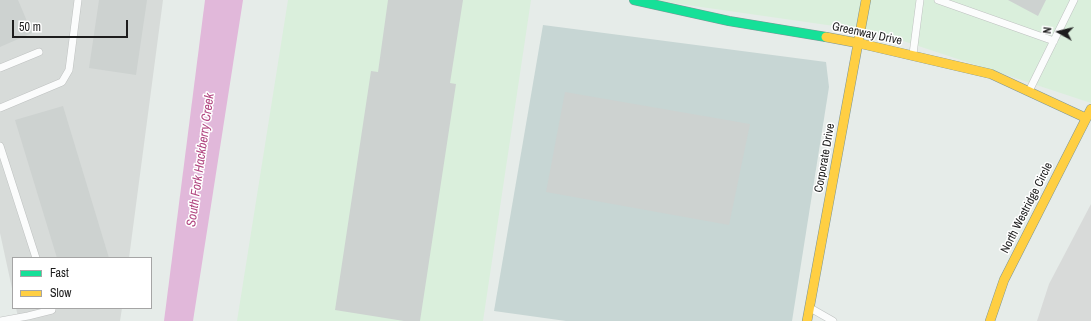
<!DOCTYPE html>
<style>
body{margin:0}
#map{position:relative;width:1091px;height:321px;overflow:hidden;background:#e6ece9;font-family:"Archivo Narrow",sans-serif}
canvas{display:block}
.legend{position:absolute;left:12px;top:257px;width:140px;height:52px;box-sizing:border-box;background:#fff;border:1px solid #a5a5a5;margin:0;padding:5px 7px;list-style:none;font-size:12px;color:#1d1d1d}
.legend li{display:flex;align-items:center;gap:8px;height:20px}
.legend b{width:20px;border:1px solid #a5a5a5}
.north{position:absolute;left:1039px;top:12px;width:40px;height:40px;-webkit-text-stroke:3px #fff;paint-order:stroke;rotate:278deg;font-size:11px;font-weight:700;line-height:16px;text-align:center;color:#1d1d1d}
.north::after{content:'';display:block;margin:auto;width:14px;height:18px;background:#1d1d1d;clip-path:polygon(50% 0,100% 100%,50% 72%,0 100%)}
.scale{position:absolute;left:12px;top:20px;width:116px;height:18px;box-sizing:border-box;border:2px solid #1d1d1d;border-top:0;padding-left:5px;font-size:12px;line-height:14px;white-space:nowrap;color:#1d1d1d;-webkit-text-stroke:3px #fff;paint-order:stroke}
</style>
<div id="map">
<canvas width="1091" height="321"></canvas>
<ul class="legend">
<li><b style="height:5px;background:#16e098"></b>Fast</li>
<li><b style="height:5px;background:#ffcf43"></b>Slow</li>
</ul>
<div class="north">N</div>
<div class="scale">50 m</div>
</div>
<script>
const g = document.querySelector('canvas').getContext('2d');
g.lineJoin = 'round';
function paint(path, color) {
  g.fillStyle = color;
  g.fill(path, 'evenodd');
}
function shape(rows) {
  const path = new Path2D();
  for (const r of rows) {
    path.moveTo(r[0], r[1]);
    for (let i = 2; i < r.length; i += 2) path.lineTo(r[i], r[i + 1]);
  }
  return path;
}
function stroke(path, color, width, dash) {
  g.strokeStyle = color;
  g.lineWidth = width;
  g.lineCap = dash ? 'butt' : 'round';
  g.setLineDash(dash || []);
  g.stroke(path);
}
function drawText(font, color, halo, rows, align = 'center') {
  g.font = font + ' "Archivo Narrow",sans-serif';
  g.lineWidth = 3;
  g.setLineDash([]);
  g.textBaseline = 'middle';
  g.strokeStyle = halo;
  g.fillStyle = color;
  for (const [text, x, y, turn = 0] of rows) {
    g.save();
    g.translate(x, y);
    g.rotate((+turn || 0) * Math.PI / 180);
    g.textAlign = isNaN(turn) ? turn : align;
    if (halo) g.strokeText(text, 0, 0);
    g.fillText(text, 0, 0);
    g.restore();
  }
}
paint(shape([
 [0,0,163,0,129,258,13,258,13,293,0,233],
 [16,308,122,308,120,321,19,321]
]), '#d7dbd9');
paint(shape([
 [288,0,531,0,483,321,237,321],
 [652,0,1091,0,1091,103,876,32]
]), '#daefdc');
paint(shape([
 [543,25,826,62,829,87,792,321,566,321,494,311]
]), '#c7d6d4');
paint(shape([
 [1091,204,1091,321,1037,321,1049,284]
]), '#d8dad9');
paint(shape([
 [205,0,243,0,193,321,164,321]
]), '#e1b8da');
paint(shape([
 [0,0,18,0,32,33,0,47],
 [99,0,147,0,136,75,89,68],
 [388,0,463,0,450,83,456,84,420,321,404,321,335,310,371,71,378,72],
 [1008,0,1046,0,1038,16],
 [565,92,750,124,729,225,546,192],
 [63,106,109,258,57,258,15,120]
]), '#cdd2d0');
const lane = shape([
 [938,0,1054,41],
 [913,54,920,0],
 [0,68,39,52],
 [1030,89,1074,0],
 [0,108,62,82,69,70,78,0],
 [0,146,36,258],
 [812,309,833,321],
 [0,321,28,316,52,310,52,308]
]);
const fast = shape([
 [634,0,729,21,826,37]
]);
const slow = shape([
 [826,37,858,43,991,74,1086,118],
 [807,321,866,0],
 [990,321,1004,280,1091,109]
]);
stroke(lane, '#bec1c0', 8);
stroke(fast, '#7d9595', 10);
stroke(slow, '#7d9595', 10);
stroke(lane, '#fbfcfc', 7);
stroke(fast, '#16e098', 9);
stroke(slow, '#ffcf43', 9);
drawText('12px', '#1d1d1d', '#fff', [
 ["Greenway Drive",867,34,12],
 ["Corporate Drive",825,158,-80],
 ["North Westridge Circle",1027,208,-63]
]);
drawText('italic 13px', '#b14680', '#fff', [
 ["South Fork Hackberry Creek",201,160,-82]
]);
</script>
